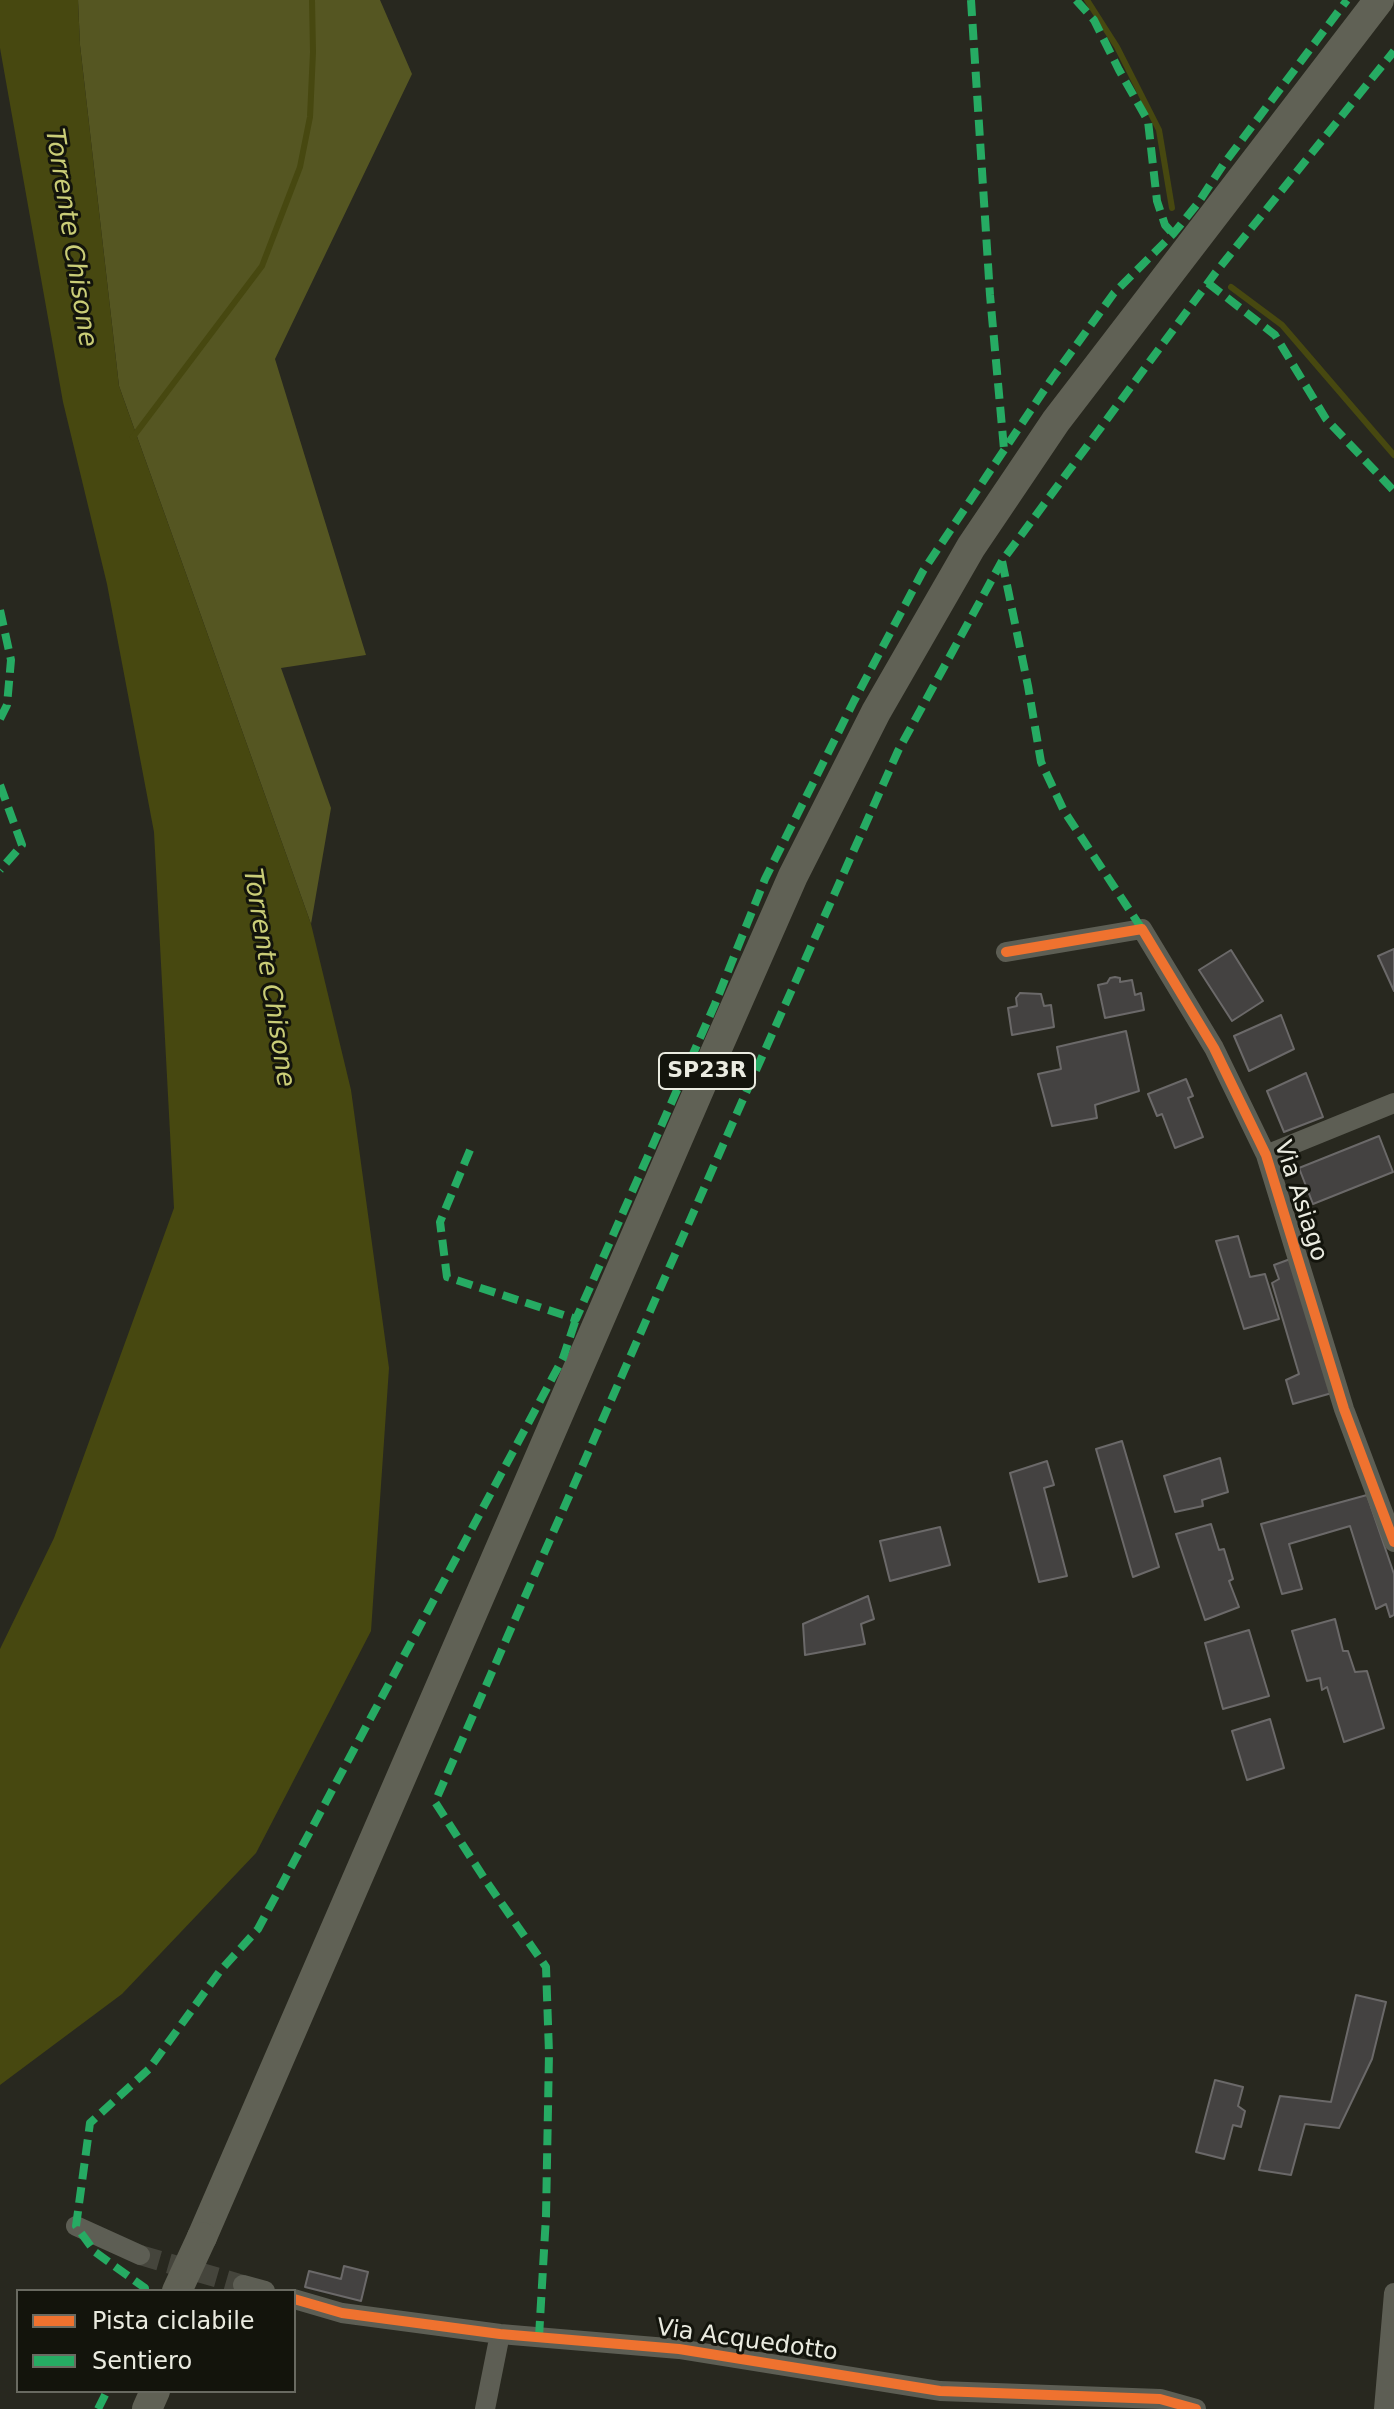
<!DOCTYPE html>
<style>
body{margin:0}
#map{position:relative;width:1394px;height:2409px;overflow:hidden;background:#28281f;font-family:"DejaVu Sans",sans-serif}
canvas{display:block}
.legend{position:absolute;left:16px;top:2289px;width:280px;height:104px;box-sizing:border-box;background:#13140c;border:2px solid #696a61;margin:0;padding:10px 14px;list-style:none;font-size:24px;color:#eaebe0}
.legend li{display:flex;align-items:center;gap:16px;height:40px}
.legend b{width:40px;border:2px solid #696a61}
</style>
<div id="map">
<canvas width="1394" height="2409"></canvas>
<ul class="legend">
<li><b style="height:10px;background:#ef722f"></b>Pista ciclabile</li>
<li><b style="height:10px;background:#26ab63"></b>Sentiero</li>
</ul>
</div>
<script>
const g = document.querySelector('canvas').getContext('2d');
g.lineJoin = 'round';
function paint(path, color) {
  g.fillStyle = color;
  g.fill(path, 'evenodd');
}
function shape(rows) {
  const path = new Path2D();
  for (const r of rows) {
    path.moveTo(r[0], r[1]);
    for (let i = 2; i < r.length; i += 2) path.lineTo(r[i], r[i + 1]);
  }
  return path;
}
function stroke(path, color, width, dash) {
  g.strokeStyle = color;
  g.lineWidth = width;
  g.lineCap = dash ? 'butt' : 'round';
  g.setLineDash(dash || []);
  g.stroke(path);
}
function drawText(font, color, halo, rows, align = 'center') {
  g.font = font + ' "DejaVu Sans",sans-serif';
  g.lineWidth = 6;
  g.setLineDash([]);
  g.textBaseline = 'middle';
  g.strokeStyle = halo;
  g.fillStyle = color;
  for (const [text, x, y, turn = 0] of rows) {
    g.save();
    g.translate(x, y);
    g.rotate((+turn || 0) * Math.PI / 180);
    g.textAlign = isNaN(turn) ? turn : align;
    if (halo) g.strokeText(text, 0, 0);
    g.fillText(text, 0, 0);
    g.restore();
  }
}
paint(shape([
 [78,0,380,0,412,74,275,359,366,655,281,668,331,808,311,924,119,386,80,45]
]), '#555622');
paint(shape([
 [0,0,78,0,80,45,119,386,311,924,351,1090,389,1368,371,1631,256,1853,122,1994,0,2085,0,1649,54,1538,174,1208,154,832,107,584,63,402,0,48]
]), '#474810');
stroke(shape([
 [1087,0,1117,47,1159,130,1172,208],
 [1231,287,1282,325,1394,455],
 [133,437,262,266,300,167,310,117,313,52,312,0]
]), '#474810', 6);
const building = shape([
 [1394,949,1394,991,1378,956,1394,949],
 [1231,950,1263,1001,1232,1021,1199,970,1231,950],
 [1115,977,1120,978,1120,982,1132,980,1135,995,1141,993,1144,1010,1105,1018,1098,985,1107,983,1110,978,1115,977],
 [1020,993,1041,994,1044,1006,1051,1005,1054,1027,1012,1035,1008,1008,1017,1006,1016,998,1020,993],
 [1281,1015,1294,1049,1249,1071,1234,1036,1281,1015],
 [1126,1031,1139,1091,1095,1105,1097,1118,1052,1126,1038,1074,1061,1069,1057,1047,1126,1031],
 [1306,1073,1323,1117,1284,1132,1267,1091,1306,1073],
 [1186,1079,1193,1096,1188,1098,1203,1137,1175,1148,1162,1114,1157,1116,1148,1094,1186,1079],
 [1379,1136,1393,1172,1313,1204,1299,1168,1379,1136],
 [1238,1236,1250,1277,1265,1274,1279,1319,1244,1329,1216,1241,1238,1236],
 [1293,1258,1332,1393,1293,1404,1286,1380,1299,1374,1272,1283,1279,1279,1274,1265,1293,1258],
 [1122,1441,1159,1567,1133,1577,1096,1449,1122,1441],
 [1220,1458,1228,1492,1202,1500,1203,1506,1175,1512,1164,1476,1220,1458],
 [1047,1461,1054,1485,1044,1488,1067,1576,1039,1582,1010,1473,1047,1461],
 [1367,1495,1394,1574,1394,1615,1390,1617,1386,1604,1376,1609,1350,1526,1289,1544,1302,1589,1282,1594,1261,1524,1367,1495],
 [1211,1524,1219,1550,1224,1549,1233,1579,1229,1581,1239,1607,1205,1620,1176,1534,1211,1524],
 [940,1527,950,1565,890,1581,880,1541,940,1527],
 [868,1596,874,1619,861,1624,865,1644,805,1655,803,1624,868,1596],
 [1335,1619,1343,1651,1348,1651,1355,1672,1367,1671,1384,1728,1344,1742,1327,1687,1322,1690,1320,1678,1307,1681,1292,1631,1335,1619],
 [1249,1630,1269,1696,1223,1709,1205,1643,1249,1630],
 [1270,1719,1284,1768,1247,1780,1232,1731,1270,1719],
 [1356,1995,1386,2002,1372,2059,1339,2128,1305,2124,1291,2175,1259,2170,1280,2096,1331,2102,1356,1995],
 [1215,2080,1243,2087,1238,2106,1245,2111,1241,2127,1233,2125,1224,2159,1196,2152,1215,2080],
 [344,2266,368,2272,361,2301,305,2287,309,2271,341,2279,344,2266]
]);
paint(building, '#444241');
stroke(building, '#6b6969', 2);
stroke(shape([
 [140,2255,243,2285]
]), '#45453c', 20, [20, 10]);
stroke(shape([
 [1006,952,1142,929,1214,1048,1266,1155,1344,1409,1394,1542],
 [1266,1155,1394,1103],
 [76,2226,140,2255],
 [243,2285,265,2291],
 [294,2299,342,2313,500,2334,679,2349,940,2391,1160,2399,1196,2409],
 [485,2409,500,2334],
 [1384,2409,1394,2293]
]), '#5d5e54', 20);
stroke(shape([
 [202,2237,708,1069,793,876,876,712,971,547,1056,421,1379,0],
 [147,2409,155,2391]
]), '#606155', 30);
stroke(shape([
 [177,2291,202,2237]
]), '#606155', 30);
stroke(shape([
 [971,0,990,295,1004,449],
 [1076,0,1094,20,1119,70,1148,121,1157,201,1165,225,1173,234],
 [1208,283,1275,335,1326,419,1394,491],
 [0,610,11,660,7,705,0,719],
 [0,785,22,845,0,870],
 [1142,929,1064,811,1041,762,1028,686,1002,561,1216,272,1394,51],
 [470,1150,440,1222,447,1277,576,1319,715,1004,765,879,854,701,923,571,1051,380,1114,293,1173,234,1198,203,1223,165,1347,0],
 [145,2291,145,2288,95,2252,76,2226,90,2123,149,2069,220,1971,258,1929,563,1358,576,1319],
 [539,2337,546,2216,549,2053,546,1967,486,1881,435,1802,737,1113,898,751,1002,561],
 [98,2409,107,2391]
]), '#26ab63', 8, [16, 8]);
stroke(shape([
 [1006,952,1142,929,1214,1048,1266,1155,1344,1409,1394,1542],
 [294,2299,342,2313,500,2334,679,2349,940,2391,1160,2399,1196,2409]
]), '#ef722f', 10);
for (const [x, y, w] of [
 [707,1071,96]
]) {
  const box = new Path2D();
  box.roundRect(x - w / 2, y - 18, w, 36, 6);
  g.fillStyle = '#13140c';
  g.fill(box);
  stroke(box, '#eaebe0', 2);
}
drawText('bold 22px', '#eaebe0', null, [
 ["SP23R",707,1071]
]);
drawText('24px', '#eaebe0', '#13140c', [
 ["Via Asiago",1300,1201,72],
 ["Via Acquedotto",747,2341,8]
]);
drawText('italic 26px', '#cacd77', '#13140c', [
 ["Torrente Chisone",70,238,81],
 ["Torrente Chisone",268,978,81]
]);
</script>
